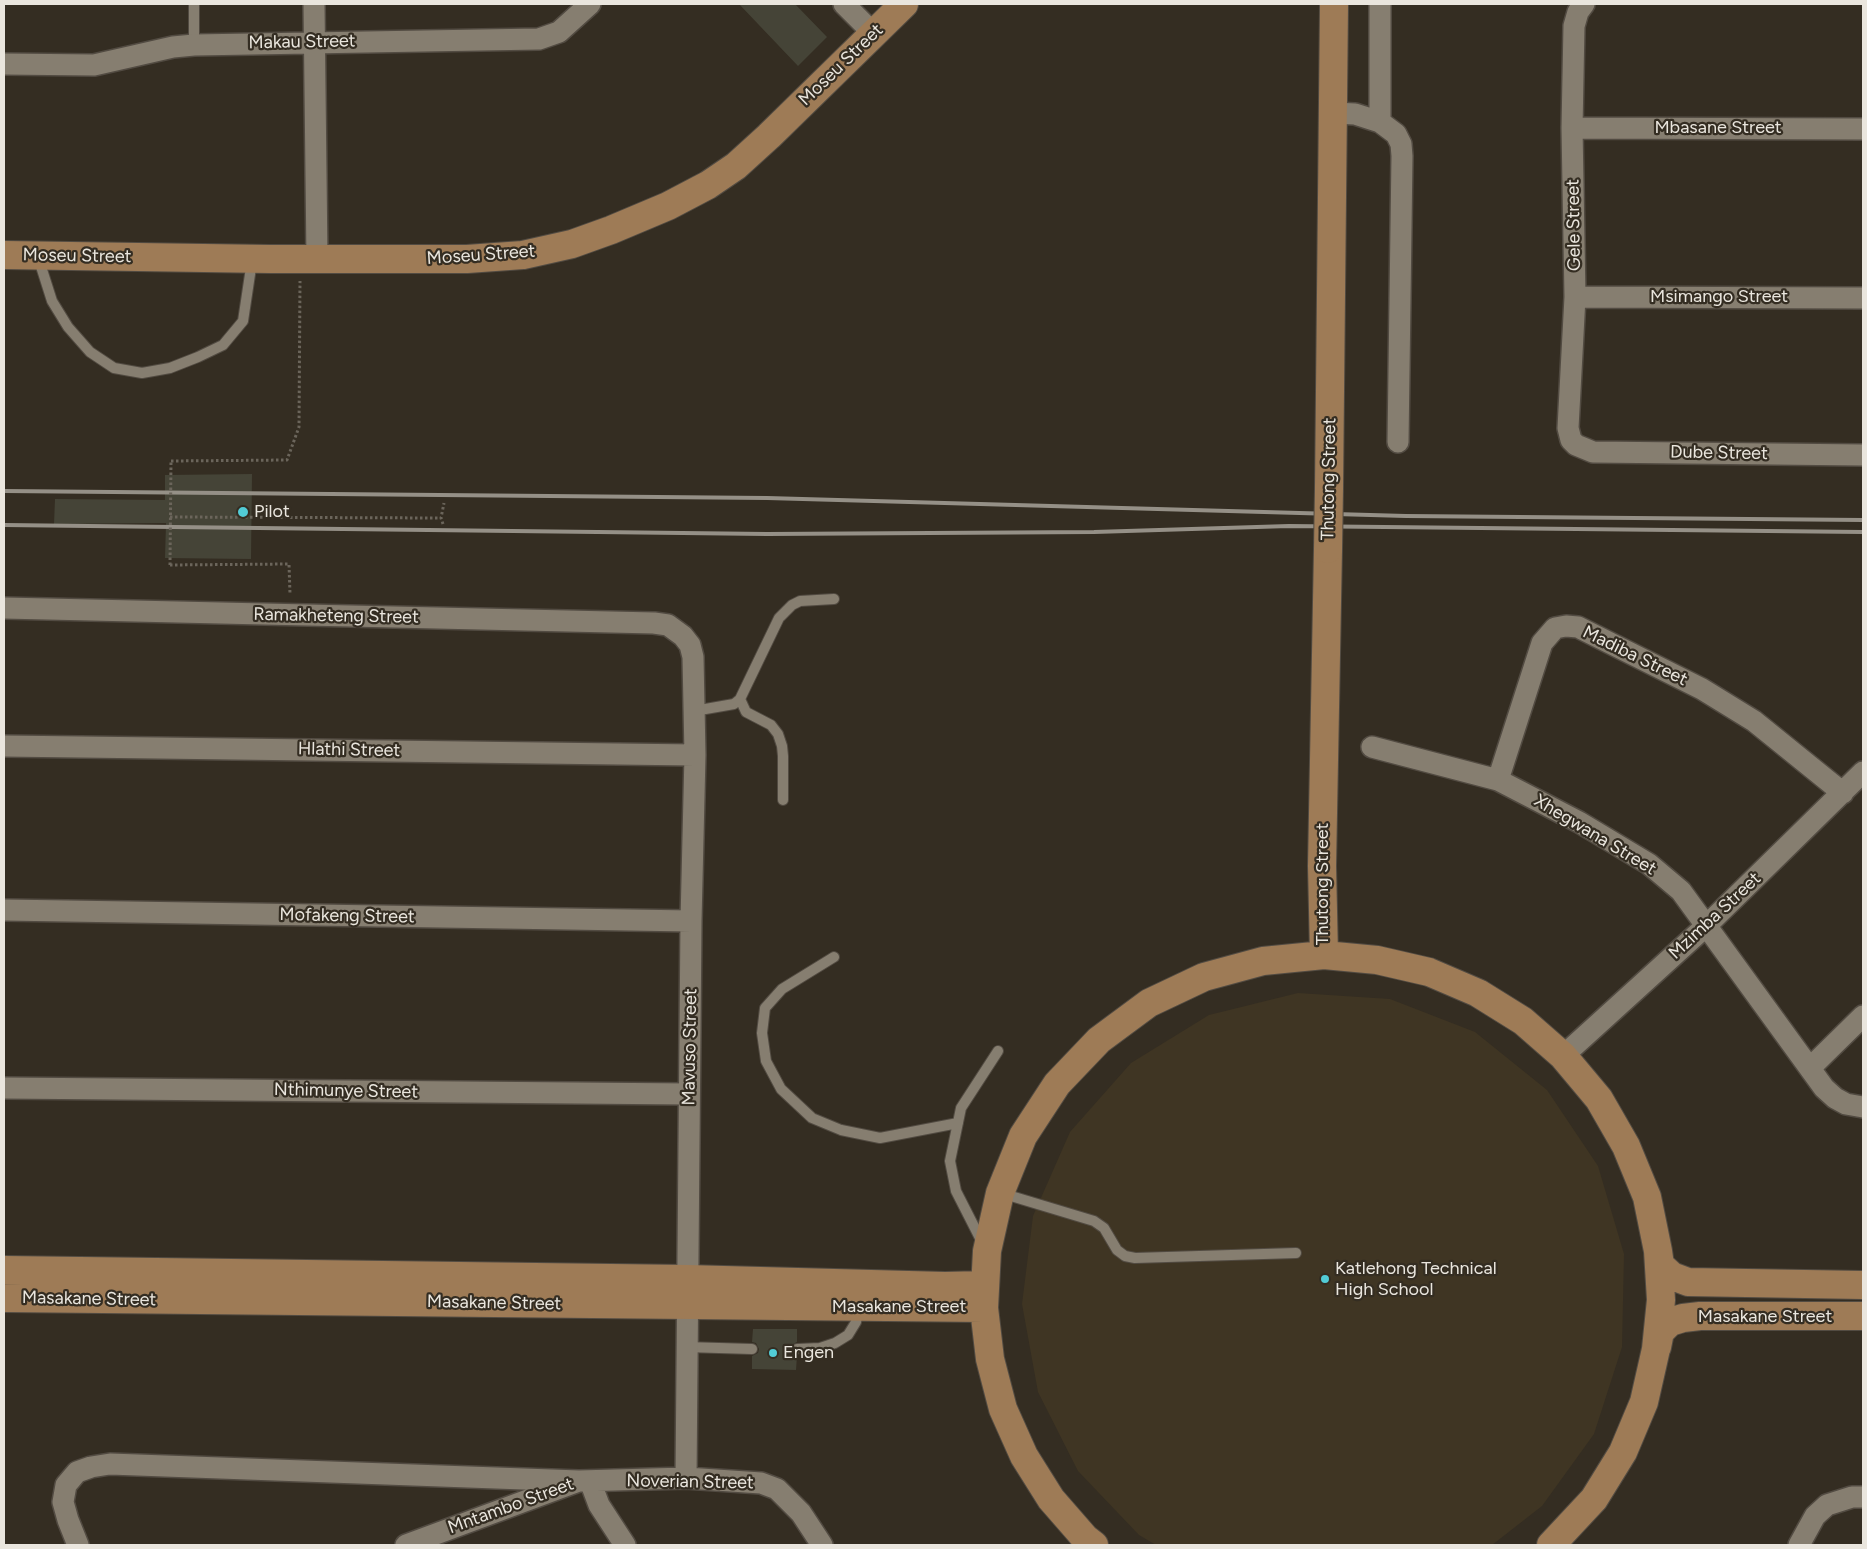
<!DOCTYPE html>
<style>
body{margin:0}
#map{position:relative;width:1867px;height:1549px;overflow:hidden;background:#342d22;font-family:Figtree,sans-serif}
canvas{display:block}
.frame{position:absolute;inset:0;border:5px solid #eae6de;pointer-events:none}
</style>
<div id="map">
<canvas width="1867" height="1549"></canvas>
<div class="frame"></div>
</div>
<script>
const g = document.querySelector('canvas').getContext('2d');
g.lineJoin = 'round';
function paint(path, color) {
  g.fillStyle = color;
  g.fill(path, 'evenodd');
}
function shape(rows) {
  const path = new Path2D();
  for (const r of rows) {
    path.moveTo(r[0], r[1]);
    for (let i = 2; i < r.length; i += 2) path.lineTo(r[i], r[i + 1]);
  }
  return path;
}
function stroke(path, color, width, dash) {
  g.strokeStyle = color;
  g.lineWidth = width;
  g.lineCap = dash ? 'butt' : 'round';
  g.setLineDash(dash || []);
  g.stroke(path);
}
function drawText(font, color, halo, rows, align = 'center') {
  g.font = font + ' Figtree,sans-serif';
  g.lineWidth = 4.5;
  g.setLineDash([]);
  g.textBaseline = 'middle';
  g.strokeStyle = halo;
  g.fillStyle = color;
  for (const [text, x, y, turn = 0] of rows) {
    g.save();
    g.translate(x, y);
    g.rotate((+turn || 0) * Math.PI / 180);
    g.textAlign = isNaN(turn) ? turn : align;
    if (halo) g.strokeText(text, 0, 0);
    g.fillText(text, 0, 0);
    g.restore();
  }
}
paint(shape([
 [1298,993,1390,999,1475,1032,1547,1090,1598,1166,1624,1254,1622,1347,1594,1434,1542,1506,1492,1545,1156,1545,1139,1535,1078,1471,1038,1392,1022,1304,1033,1216,1070,1132,1131,1063,1209,1015]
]), '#3f3523');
paint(shape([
 [739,4,795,4,827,37,798,66],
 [252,474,251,559,165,558,166,523,54,524,55,499,165,500,165,475],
 [753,1329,797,1329,797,1342,793,1344,790,1349,792,1353,797,1356,796,1370,752,1369,752,1356,758,1353,759,1349,756,1343,752,1342]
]), '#454437');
const lane = shape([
 [194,4,194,45],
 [38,257,52,301,68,327,90,352,114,368,142,373,170,368,198,357,223,345,243,321,252,261],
 [740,699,746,712,771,725,778,734,782,746,783,756,783,800],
 [694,711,734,704,740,699,779,618,792,605,800,601,834,599],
 [834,957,782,989,765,1008,762,1033,766,1061,781,1089,812,1118,841,1130,880,1138,958,1123],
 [1001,1193,1094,1221,1104,1228,1117,1250,1125,1256,1135,1258,1296,1253],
 [983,1244,956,1191,950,1161,961,1108,998,1051],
 [686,1347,752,1349],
 [797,1349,820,1348,835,1343,848,1335,856,1322,859,1308]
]);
const street = shape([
 [314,4,317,259],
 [844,4,874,34],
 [1380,4,1380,122],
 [1584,4,1578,12,1574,26,1572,128,1575,297,1568,428,1571,440,1576,445,1593,452,1863,455],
 [4,64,94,65,173,47,194,45,539,39,559,32,590,4],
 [1334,113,1355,114,1380,122,1396,134,1401,144,1402,156,1398,442],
 [1572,128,1863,129],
 [1575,297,1863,298],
 [4,608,654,623,668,625,683,636,690,645,693,657,695,755,691,921,686,1478],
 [4,746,695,755],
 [1372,747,1498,780,1579,822,1649,864,1681,891,1824,1088,1835,1098,1846,1104,1863,1107],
 [1498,780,1542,643,1555,628,1566,626,1578,627,1702,689,1754,721,1843,793],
 [4,910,691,921],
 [1563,1056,1706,926,1863,772],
 [1810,1068,1863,1016],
 [4,1088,689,1094],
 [590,1481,599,1505,625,1545],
 [78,1545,68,1520,63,1502,66,1485,77,1472,91,1467,110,1464,579,1481],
 [406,1545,579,1481,686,1478,761,1483,777,1489,801,1513,822,1545],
 [1799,1545,1815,1516,1827,1505,1852,1497,1863,1497]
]);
const secondary = shape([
 [4,255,270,259,467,259,523,255,572,244,611,230,668,206,708,185,736,166,769,136,904,4],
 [1329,488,1334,4],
 [1324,955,1322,866,1328,549],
 [1658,1251,1660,1265,1672,1276,1688,1282,1863,1285],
 [4,1270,687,1279,945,1286,984,1285],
 [4,1298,984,1308],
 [1657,1347,1660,1332,1670,1322,1683,1318,1700,1316,1863,1316],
 [1094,1545,1085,1538,1051,1499,1024,1456,1003,1409,990,1359,984,1308,987,1251,1000,1193,1023,1136,1057,1084,1099,1040,1149,1003,1204,977,1263,961,1324,955,1377,960,1429,972,1478,993,1523,1021,1563,1056,1599,1099,1626,1146,1647,1197,1658,1251,1661,1300,1656,1349,1644,1402,1623,1452,1594,1499,1551,1545]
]);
stroke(lane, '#524b42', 12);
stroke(street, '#524b42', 24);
stroke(secondary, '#524b42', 30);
stroke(shape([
 [171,461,287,460,299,427,300,281],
 [170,517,441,518],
 [443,524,441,518,444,503],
 [170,565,289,564,290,594]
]), '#6b655b', 3, [2.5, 2.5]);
stroke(lane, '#867e70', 10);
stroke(street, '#867e70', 21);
stroke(secondary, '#9e7b56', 28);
stroke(shape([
 [4,491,767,498,1406,516,1863,520],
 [4,525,767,534,1094,532,1289,526,1863,532]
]), '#959087', 4);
const secondaryBridge = shape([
 [1328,549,1329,488]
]);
stroke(secondaryBridge, '#524b42', 30, []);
stroke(shape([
 [170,565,171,461]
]), '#6b655b', 3, [2.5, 2.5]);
stroke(secondaryBridge, '#9e7b56', 28);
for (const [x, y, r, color] of [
 [243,512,6,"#52ccd6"],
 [1325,1279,5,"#52ccd6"],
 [773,1353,5,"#52ccd6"]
]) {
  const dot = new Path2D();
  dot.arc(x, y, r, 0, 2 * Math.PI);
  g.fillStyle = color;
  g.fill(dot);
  stroke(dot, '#342d22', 2);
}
drawText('18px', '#eae6de', '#342d22', [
 ["Makau Street",302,42,-1],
 ["Moseu Street",841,65,-44],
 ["Mbasane Street",1718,128],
 ["Gele Street",1574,225,-91],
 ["Moseu Street",481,255,-4],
 ["Moseu Street",77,256,1],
 ["Msimango Street",1719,297],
 ["Dube Street",1719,453,1],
 ["Thutong Street",1329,479,-89],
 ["Ramakheteng Street",336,616,1],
 ["Madiba Street",1635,656,26],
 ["Hlathi Street",349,750,1],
 ["Xhegwana Street",1595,835,31],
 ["Thutong Street",1323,884,-90],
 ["Mofakeng Street",347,916,1],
 ["Mzimba Street",1715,916,-43],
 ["Mavuso Street",690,1047,-89],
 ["Nthimunye Street",346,1091,1],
 ["Masakane Street",89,1299,1],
 ["Masakane Street",494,1303,1],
 ["Masakane Street",899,1307],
 ["Masakane Street",1765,1317],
 ["Noverian Street",690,1482,1],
 ["Mntambo Street",511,1506,-20]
]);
drawText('18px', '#eae6de', '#342d22', [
 ["Pilot",254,512],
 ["Katlehong Technical",1335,1269],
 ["High School",1335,1290],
 ["Engen",783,1353]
], 'left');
</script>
